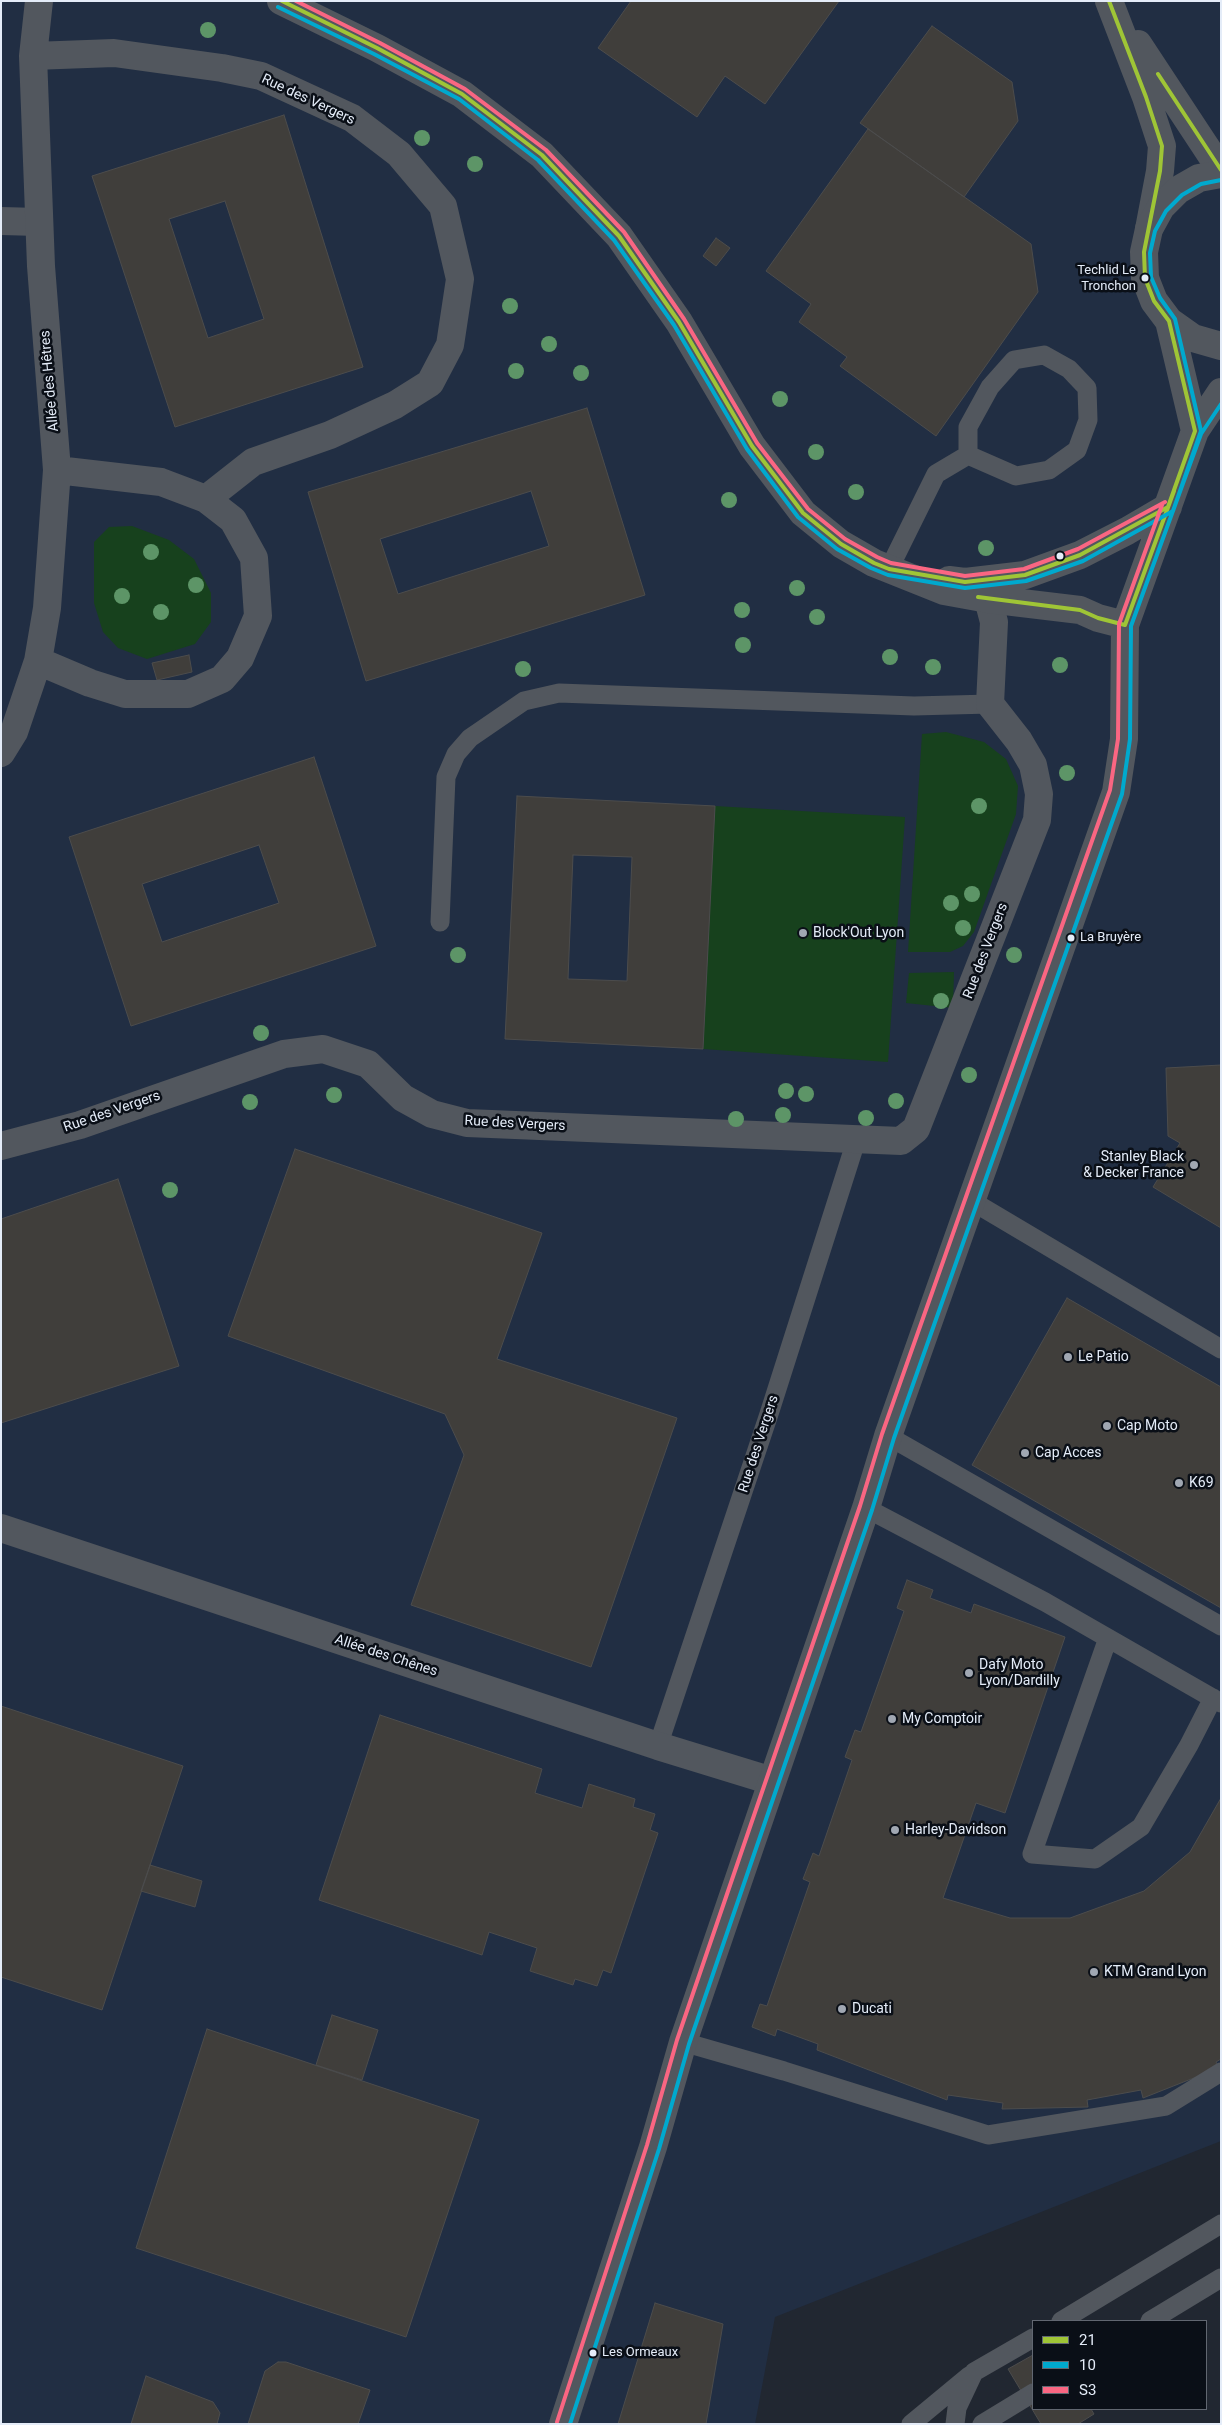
<!DOCTYPE html>
<meta charset="utf-8">
<style>
body{margin:0}
#map{position:relative;width:1222px;height:2425px;overflow:hidden;background:#212731;font-family:Roboto,sans-serif}
canvas{display:block}
.frame{position:absolute;inset:0;border:2px solid #e4ecf8;pointer-events:none}
.legend{position:absolute;left:1032px;top:2320px;width:175px;height:90px;box-sizing:border-box;background:#0a0f17;border:1px solid #616771;margin:0;padding:6px 9px;list-style:none;font-size:15px;color:#e4ecf8}
.legend li{display:flex;align-items:center;gap:10px;height:25px}
.legend b{width:25px;border:1px solid #616771}
</style>
<div id="map">
<canvas width="1222" height="2425"></canvas>
<div class="frame"></div>
<ul class="legend">
<li><b style="height:6px;background:#9fc536"></b>21</li>
<li><b style="height:6px;background:#00a9ce"></b>10</li>
<li><b style="height:6px;background:#fa6682"></b>S3</li>
</ul>
</div>
<script>
const g = document.querySelector('canvas').getContext('2d');
g.lineJoin = 'round';
function paint(path, color) {
  g.fillStyle = color;
  g.fill(path, 'evenodd');
}
function shape(rows) {
  const path = new Path2D();
  for (const r of rows) {
    path.moveTo(r[0], r[1]);
    for (let i = 2; i < r.length; i += 2) path.lineTo(r[i], r[i + 1]);
  }
  return path;
}
function stroke(path, color, width, dash) {
  g.strokeStyle = color;
  g.lineWidth = width;
  g.lineCap = dash ? 'butt' : 'round';
  g.setLineDash(dash || []);
  g.stroke(path);
}
function drawText(font, color, halo, rows, align = 'center') {
  g.font = font + ' Roboto,sans-serif';
  g.lineWidth = 5;
  g.setLineDash([]);
  g.textBaseline = 'middle';
  g.strokeStyle = halo;
  g.fillStyle = color;
  for (const [text, x, y, turn = 0] of rows) {
    g.save();
    g.translate(x, y);
    g.rotate((+turn || 0) * Math.PI / 180);
    g.textAlign = isNaN(turn) ? turn : align;
    if (halo) g.strokeText(text, 0, 0);
    g.fillText(text, 0, 0);
    g.restore();
  }
}
paint(shape([
 [1,1,1221,1,1221,2141,775,2317,755,2424,1,2424]
]), '#212e43');
paint(shape([
 [132,526,169,540,194,559,211,593,211,622,195,644,147,659,118,648,103,632,94,603,94,542,109,527],
 [946,732,984,742,1006,759,1018,786,1016,814,974,932,963,946,950,952,908,952,922,734],
 [715,806,905,817,888,1062,703,1049],
 [954,972,953,1008,906,1003,909,973]
]), '#17411d');
const building = shape([
 [631,1,839,1,765,104,725,76,697,117,598,48,631,1],
 [932,26,1012,82,1018,121,964,197,860,123,932,26],
 [284,115,363,367,175,427,92,176,284,115],
 [225,201,264,319,208,338,169,219,225,201],
 [868,129,1031,244,1038,292,936,436,840,366,847,357,799,322,811,304,766,271,868,129],
 [716,238,730,248,716,266,703,256,716,238],
 [587,408,645,595,366,681,308,492,587,408],
 [531,491,549,546,398,594,380,539,531,491],
 [189,655,192,672,157,680,152,663,189,655],
 [314,757,376,946,131,1026,69,837,314,757],
 [259,845,279,903,162,942,142,884,259,845],
 [517,796,715,806,703,1049,505,1039,517,796],
 [573,855,632,857,627,981,568,979,573,855],
 [1221,1065,1221,1228,1153,1187,1180,1143,1168,1136,1166,1068,1221,1065],
 [295,1149,542,1233,497,1359,677,1418,591,1667,411,1605,464,1455,445,1414,228,1336,295,1149],
 [118,1179,179,1366,1,1423,1,1219,118,1179],
 [1067,1298,1221,1387,1221,1608,972,1465,1067,1298],
 [907,1580,933,1590,930,1598,971,1613,974,1604,1065,1637,1005,1813,976,1803,943,1898,1010,1918,1070,1918,1144,1891,1190,1852,1221,1798,1221,2059,1216,2062,1219,2068,1143,2098,1141,2090,1087,2100,1088,2107,1002,2109,1003,2103,948,2095,947,2100,817,2050,818,2044,777,2029,775,2036,752,2027,760,2004,767,2006,810,1882,803,1879,813,1853,819,1856,852,1760,845,1757,855,1730,861,1732,904,1611,897,1608,907,1580],
 [1,1706,183,1766,102,2010,1,1977,1,1706],
 [380,1715,542,1769,535,1793,582,1808,589,1784,635,1799,633,1807,655,1814,650,1830,658,1833,611,1973,603,1970,597,1986,575,1979,573,1985,530,1971,537,1948,489,1932,482,1955,319,1900,380,1715],
 [150,1865,202,1881,195,1907,141,1891,150,1865],
 [332,2015,378,2030,362,2080,316,2065,332,2015],
 [207,2029,479,2120,406,2337,136,2248,207,2029],
 [655,2303,723,2324,706,2424,618,2424,655,2303],
 [1033,2355,1033,2409,1091,2409,1094,2414,1078,2424,1041,2424,1008,2369,1033,2355],
 [278,2362,286,2362,370,2390,358,2424,248,2424,265,2371,278,2362],
 [146,2376,213,2402,220,2413,217,2424,131,2424,146,2376]
]);
paint(building, '#403e3b');
stroke(building, '#4c4c4c', 1);
stroke(shape([
 [889,569,936,474,968,455,1016,476,1049,470,1077,450,1088,420,1087,388,1069,369,1044,355,1014,360,990,387,968,427,968,455],
 [440,922,446,777,456,754,470,738,524,701,559,693,914,706,990,704],
 [970,1200,1221,1349],
 [888,1436,1221,1626],
 [866,1508,1045,1602,1221,1703],
 [1108,1638,1032,1854,1095,1859,1141,1827,1189,1745,1213,1698],
 [658,1746,769,1414,856,1141],
 [683,2042,784,2071,988,2135,1166,2106,1221,2072],
 [1061,2321,1221,2224],
 [1150,2321,1221,2278],
 [911,2424,969,2376],
 [955,2424,957,2408,974,2372,1033,2338],
 [982,2424,1033,2393]
]), '#52575e', 19);
stroke(shape([
 [1,221,39,222]
]), '#52575e', 28);
stroke(shape([
 [33,56,114,53,222,68,261,76,352,118,399,154,443,206,460,279,450,345,430,383,395,405,330,435,253,462,206,499],
 [38,661,90,683,125,694,188,694,222,679,240,658,258,616,254,558,233,520,206,499,161,482,57,470],
 [1,753,14,732,38,661,47,608,57,470,41,266,33,56,39,1],
 [1,1146,80,1125,284,1054,323,1049,368,1064,403,1098,432,1114,467,1123,901,1141,916,1129,1037,820,1039,794,1033,765,1019,741,990,704,994,622,988,599],
 [1,1528,658,1746,772,1781]
]), '#52575e', 28);
stroke(shape([
 [1109,1,1146,97,1162,146,1160,171,1149,229],
 [1138,44,1221,170]
]), '#52575e', 28);
stroke(shape([
 [281,1,377,48,462,94,542,155,619,236,679,322,752,446,803,513,841,544,874,563,944,591,988,599,1080,610,1098,618,1125,625],
 [1221,174,1199,178,1178,190,1161,207,1149,229,1144,252,1145,278,1154,301,1169,321,1193,338,1221,346],
 [1169,321,1195,431],
 [949,580,965,582,1025,575,1080,555,1127,531,1168,507],
 [563,2424,653,2147,683,2042,866,1508,888,1436,1116,792,1124,739,1125,625,1195,431,1221,392]
]), '#52575e', 28);
stroke(shape([
 [282,1,377,48,462,94,542,155,619,236,679,322,752,446,803,513,841,544,874,563,889,569,965,582,1025,575,1080,555,1168,507,1195,431,1169,321,1154,301,1145,278,1144,252,1160,171,1162,146,1146,97,1109,1],
 [1158,74,1221,170],
 [978,597,1080,610,1098,618,1125,625],
 [1125,625,1174,491]
]), '#9fc536', 4);
stroke(shape([
 [278,7,374,54,459,99,538,160,614,240,674,325,747,449,798,517,837,549,871,568,888,575,965,588,1026,581,1083,561,1173,511,1201,431,1175,319,1160,298,1151,277,1150,253,1155,231,1166,211,1182,195,1201,184,1221,180],
 [570,2424,659,2149,689,2044,872,1510,894,1438,1122,794,1130,739,1131,626,1201,434,1221,404]
]), '#00a9ce', 4);
stroke(shape([
 [296,1,380,43,465,89,546,150,624,232,684,319,757,443,808,509,845,539,877,557,891,563,965,576,1024,569,1078,549,1165,502],
 [557,2422,647,2145,677,2040,860,1506,882,1434,1110,790,1118,739,1119,624,1162,505]
]), '#fa6682', 4);
g.fillStyle = '#5d9567';
for (const [x, y] of [
 [208,30],
 [422,138],
 [475,164],
 [510,306],
 [549,344],
 [516,371],
 [581,373],
 [780,399],
 [816,452],
 [856,492],
 [729,500],
 [986,548],
 [151,552],
 [196,585],
 [797,588],
 [122,596],
 [742,610],
 [161,612],
 [817,617],
 [743,645],
 [890,657],
 [1060,665],
 [933,667],
 [523,669],
 [1067,773],
 [979,806],
 [972,894],
 [951,903],
 [963,928],
 [458,955],
 [1014,955],
 [941,1001],
 [261,1033],
 [969,1075],
 [786,1091],
 [806,1094],
 [334,1095],
 [896,1101],
 [250,1102],
 [783,1115],
 [866,1118],
 [736,1119],
 [170,1190]
]) {
  g.beginPath();
  g.arc(x, y, 8, 0, 2 * Math.PI);
  g.fill();
}
for (const [x, y, r, color] of [
 [1145,278,4.5,"#e4ecf8"],
 [1060,556,4.5,"#e4ecf8"],
 [803,933,5,"#a0a7b2"],
 [1071,938,4.5,"#e4ecf8"],
 [1194,1165,5,"#a0a7b2"],
 [1068,1357,5,"#a0a7b2"],
 [1107,1426,5,"#a0a7b2"],
 [1025,1453,5,"#a0a7b2"],
 [1179,1483,5,"#a0a7b2"],
 [969,1673,5,"#a0a7b2"],
 [892,1719,5,"#a0a7b2"],
 [895,1830,5,"#a0a7b2"],
 [1094,1972,5,"#a0a7b2"],
 [842,2009,5,"#a0a7b2"],
 [593,2353,4.5,"#e4ecf8"]
]) {
  const dot = new Path2D();
  dot.arc(x, y, r, 0, 2 * Math.PI);
  g.fillStyle = color;
  g.fill(dot);
  stroke(dot, '#0a0f17', 2);
}
drawText('13px', '#e4ecf8', '#0a0f17', [
 ["Techlid Le",1136,271,"right"],
 ["Tronchon",1136,287,"right"],
 ["La Bruyère",1080,938],
 ["Les Ormeaux",602,2353]
], 'left');
drawText('14px', '#e4ecf8', '#0a0f17', [
 ["Rue des Vergers",308,100,25],
 ["Allée des Hêtres",50,381,-95],
 ["Rue des Vergers",986,951,-69],
 ["Rue des Vergers",112,1112,-19],
 ["Rue des Vergers",515,1124,3],
 ["Rue des Vergers",759,1444,-72],
 ["Allée des Chênes",386,1656,18]
]);
drawText('14px', '#e4ecf8', '#0a0f17', [
 ["Block'Out Lyon",813,933],
 ["Stanley Black",1184,1157,"right"],
 ["& Decker France",1184,1173,"right"],
 ["Le Patio",1078,1357],
 ["Cap Moto",1117,1426],
 ["Cap Acces",1035,1453],
 ["K69",1189,1483],
 ["Dafy Moto",979,1665],
 ["Lyon/Dardilly",979,1681],
 ["My Comptoir",902,1719],
 ["Harley-Davidson",905,1830],
 ["KTM Grand Lyon",1104,1972],
 ["Ducati",852,2009]
], 'left');
</script>
